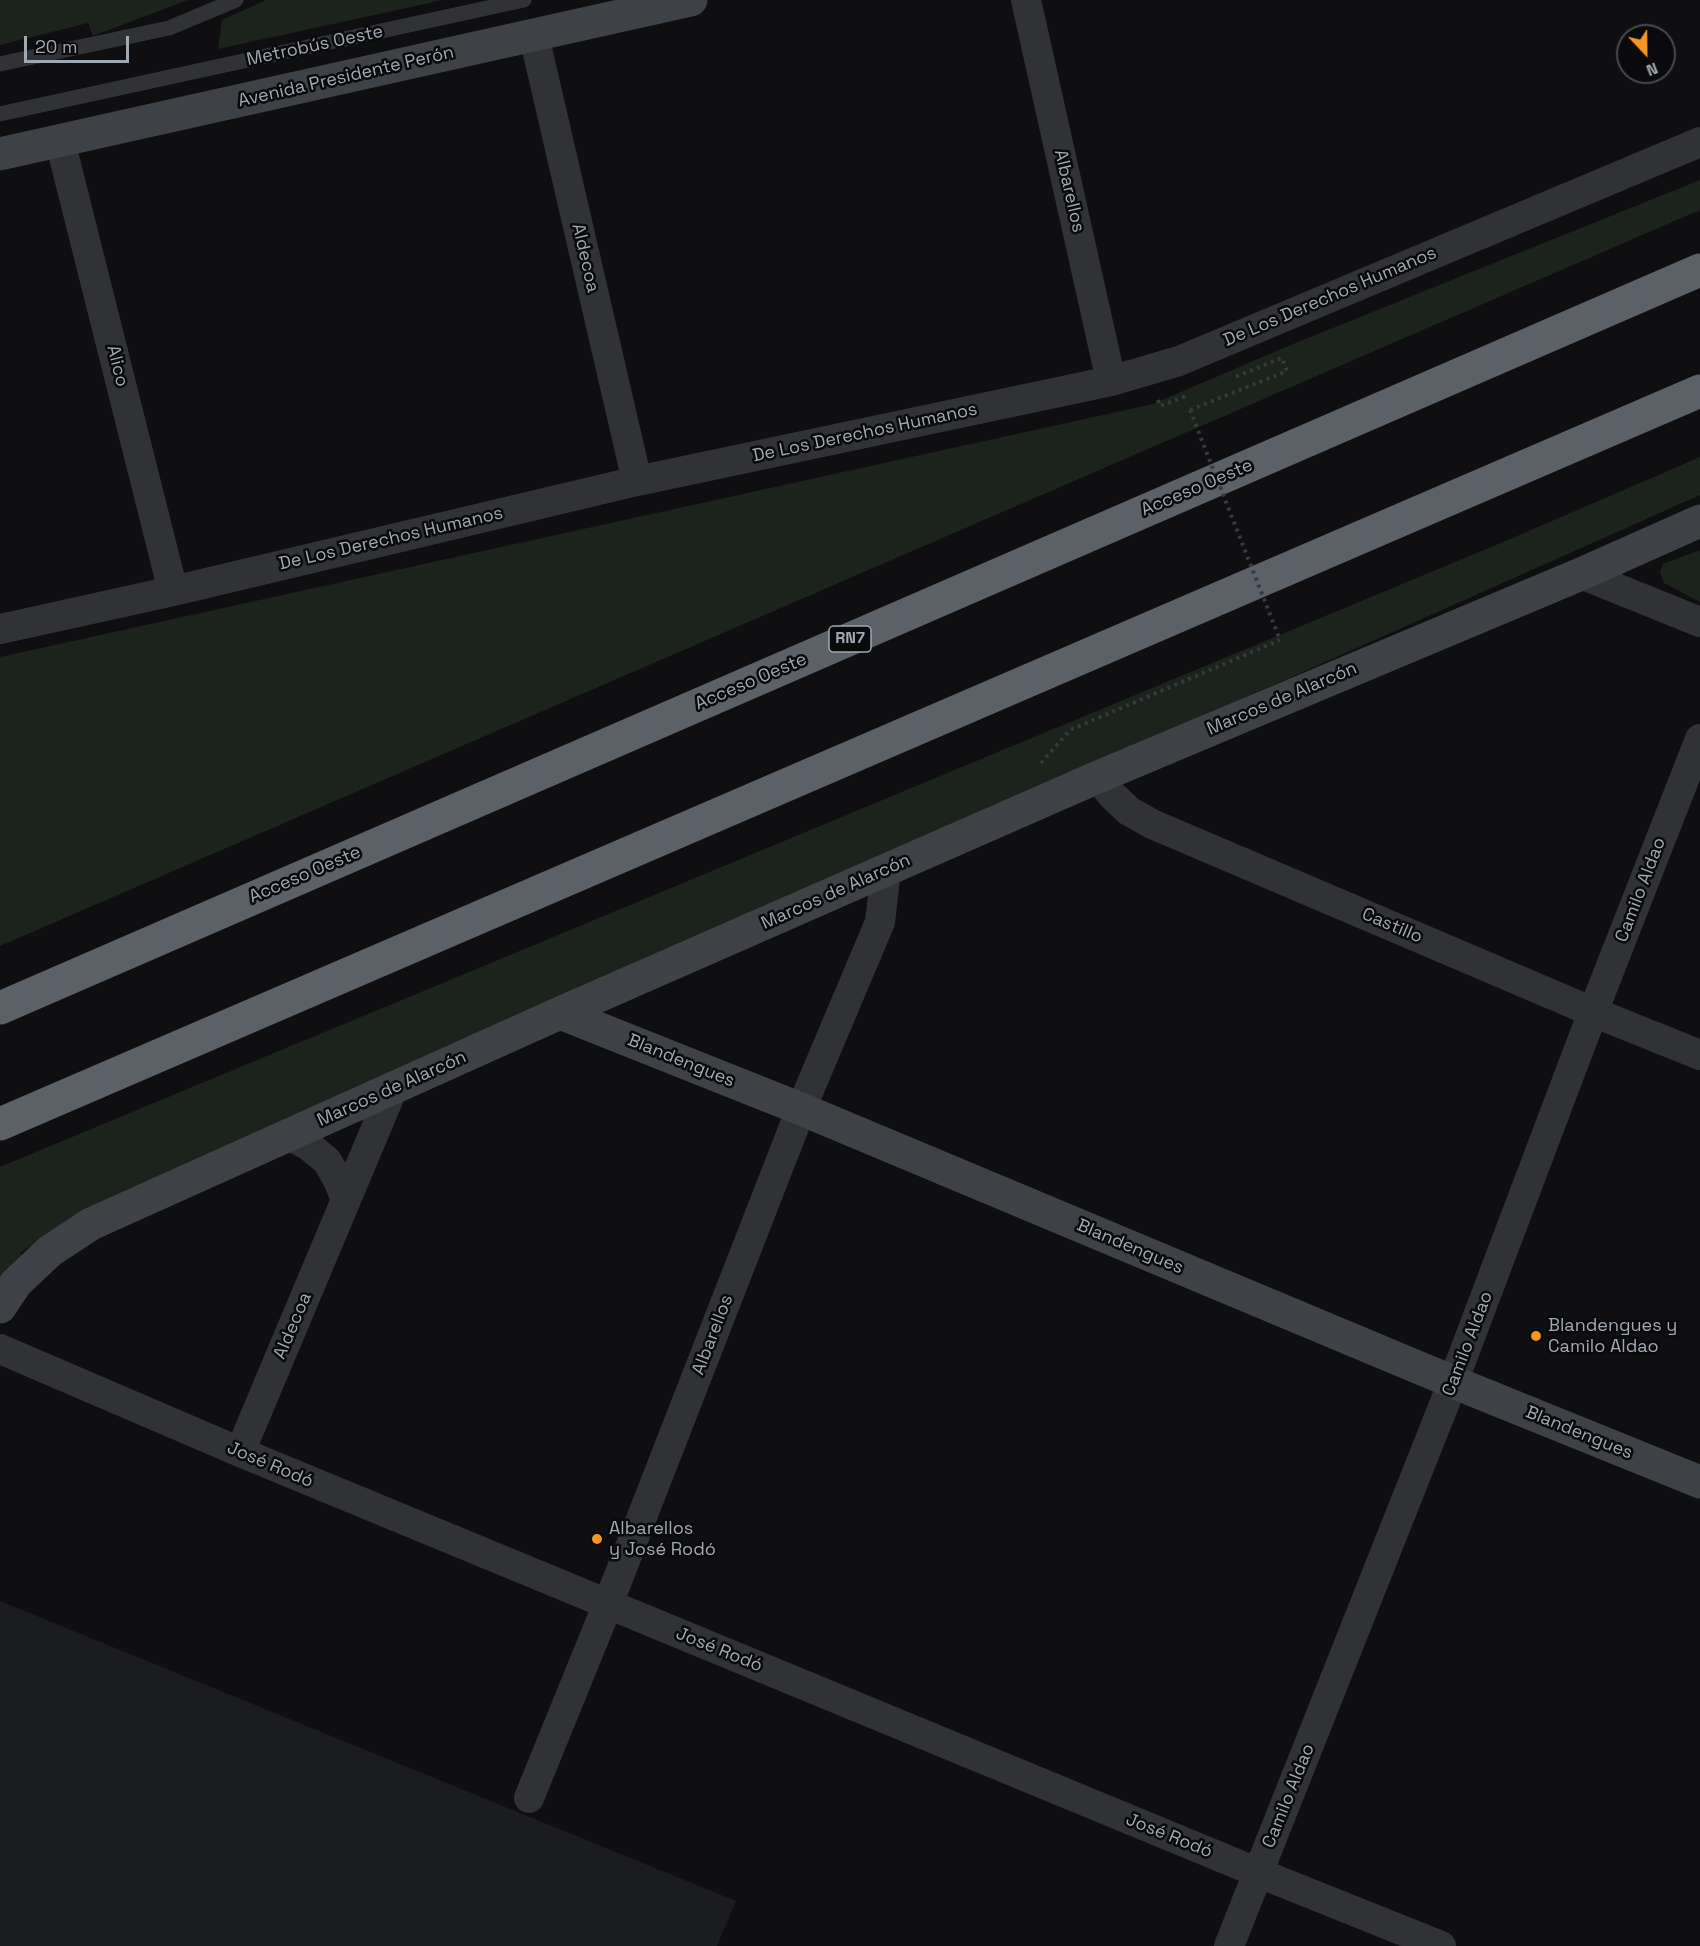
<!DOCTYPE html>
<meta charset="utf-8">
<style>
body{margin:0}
#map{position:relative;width:1700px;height:1946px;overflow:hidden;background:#0f0f11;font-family:"Space Grotesk",sans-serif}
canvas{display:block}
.north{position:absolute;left:1616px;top:24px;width:60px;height:60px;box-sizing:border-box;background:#0a0a0c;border:2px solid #46494e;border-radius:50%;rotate:158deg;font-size:16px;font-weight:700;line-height:24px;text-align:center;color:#a0a8b2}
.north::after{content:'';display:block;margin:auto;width:21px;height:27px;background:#f49524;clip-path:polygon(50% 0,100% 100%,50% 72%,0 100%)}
.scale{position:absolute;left:24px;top:36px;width:105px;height:27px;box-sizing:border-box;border:3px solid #a0a8b2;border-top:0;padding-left:8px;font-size:18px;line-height:21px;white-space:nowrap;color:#a0a8b2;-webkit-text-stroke:4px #0a0a0c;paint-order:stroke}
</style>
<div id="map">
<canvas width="1700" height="1946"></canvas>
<div class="north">N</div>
<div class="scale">20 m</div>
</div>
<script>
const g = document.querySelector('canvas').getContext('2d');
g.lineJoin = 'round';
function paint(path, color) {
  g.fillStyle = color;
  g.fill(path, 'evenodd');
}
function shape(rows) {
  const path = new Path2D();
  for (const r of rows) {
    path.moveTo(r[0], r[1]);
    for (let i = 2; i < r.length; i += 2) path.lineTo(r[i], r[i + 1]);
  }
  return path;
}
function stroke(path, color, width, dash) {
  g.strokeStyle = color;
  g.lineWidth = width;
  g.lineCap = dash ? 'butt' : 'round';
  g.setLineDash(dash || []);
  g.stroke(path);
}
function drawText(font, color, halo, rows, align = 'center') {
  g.font = font + ' "Space Grotesk",sans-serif';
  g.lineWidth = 5;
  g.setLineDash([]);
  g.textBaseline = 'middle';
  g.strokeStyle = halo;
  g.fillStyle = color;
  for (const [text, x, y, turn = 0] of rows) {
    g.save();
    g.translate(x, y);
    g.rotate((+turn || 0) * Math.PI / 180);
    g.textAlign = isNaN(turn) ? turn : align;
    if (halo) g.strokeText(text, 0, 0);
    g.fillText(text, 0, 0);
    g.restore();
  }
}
paint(shape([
 [0,1601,736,1901,717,1946,0,1946]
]), '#1b1c1e');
paint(shape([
 [0,0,188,0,93,36,88,23,0,45],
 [266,0,443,0,218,49,222,20],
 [1700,180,1700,210,0,946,0,657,1153,404,1293,344],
 [1700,457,1700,495,1303,672,1073,772,94,1206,20,1253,24,1256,0,1288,0,1167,1508,540],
 [1700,550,1700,602,1664,583,1660,573,1663,564]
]), '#1c231c');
stroke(shape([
 [1158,400,1160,406,1186,396],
 [1190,410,1287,371,1282,358,1235,377],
 [1041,763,1070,730,1280,640]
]), '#36393d', 4, [3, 4.5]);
stroke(shape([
 [0,64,169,28,236,0],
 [0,114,524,0]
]), '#303236', 15);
stroke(shape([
 [1026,0,1111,381],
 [534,36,637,481],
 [60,141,173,591],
 [1581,574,1700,622],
 [0,629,173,591,637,481,1111,381,1179,361,1700,142],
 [1098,777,1111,794,1129,811,1152,824,1593,1012,1700,1055],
 [288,1135,309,1146,327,1161,338,1180,346,1200],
 [0,1349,240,1452,1259,1873,1441,1946],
 [240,1452,393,1088],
 [529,1798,608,1604,801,1109,880,922,886,870],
 [1229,1946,1453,1382,1593,1012,1700,739]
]), '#303236', 30);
stroke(shape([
 [0,154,691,0],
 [560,1013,801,1109,1453,1382,1700,1482],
 [0,1307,16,1283,50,1251,91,1224,560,1013,886,870,1098,777,1581,574,1700,521]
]), '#3e4146', 33);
stroke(shape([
 [0,1008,1700,270],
 [0,1124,1700,391]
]), '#5c6067', 33);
stroke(shape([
 [1190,410,1280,640]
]), '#36393d', 4, [3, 4.5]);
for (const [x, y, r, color] of [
 [1536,1336,6,"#f49524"],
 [597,1539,6,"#f49524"]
]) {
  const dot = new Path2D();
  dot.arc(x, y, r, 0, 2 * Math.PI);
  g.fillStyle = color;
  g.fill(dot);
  stroke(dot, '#0a0a0c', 2);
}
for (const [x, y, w] of [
 [850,639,42]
]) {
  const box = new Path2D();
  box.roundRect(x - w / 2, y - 13, w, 26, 4.5);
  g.fillStyle = '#0a0a0c';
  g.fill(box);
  stroke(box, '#a0a8b2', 1.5);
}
drawText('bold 16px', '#a0a8b2', null, [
 ["RN7",850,639]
]);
drawText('18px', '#a0a8b2', '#0a0a0c', [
 ["Metrobús Oeste",315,46,-12],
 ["Avenida Presidente Perón",346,77,-13],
 ["Albarellos",1069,191,77],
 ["Aldecoa",585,258,77],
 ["De Los Derechos Humanos",1330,297,-23],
 ["Alico",117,366,76],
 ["De Los Derechos Humanos",865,433,-12],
 ["Acceso Oeste",1197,488,-23],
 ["De Los Derechos Humanos",391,539,-13],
 ["Acceso Oeste",751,682,-23],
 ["Marcos de Alarcón",1282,699,-23],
 ["Acceso Oeste",305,875,-23],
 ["Camilo Aldao",1641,890,-69],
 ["Marcos de Alarcón",836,892,-24],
 ["Castillo",1392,926,23],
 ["Blandengues",681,1061,22],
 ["Marcos de Alarcón",392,1089,-24],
 ["Blandengues",1130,1247,23],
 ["Aldecoa",293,1326,-67],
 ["Albarellos",713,1335,-69],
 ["Camilo Aldao",1468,1344,-69],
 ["Blandengues",1579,1433,22],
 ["José Rodó",270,1465,23],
 ["José Rodó",719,1650,22],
 ["Camilo Aldao",1289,1796,-68],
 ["José Rodó",1169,1836,22]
]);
drawText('18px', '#a0a8b2', '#0a0a0c', [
 ["Blandengues y",1548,1326],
 ["Camilo Aldao",1548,1347],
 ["Albarellos",609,1529],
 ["y José Rodó",609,1550]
], 'left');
</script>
